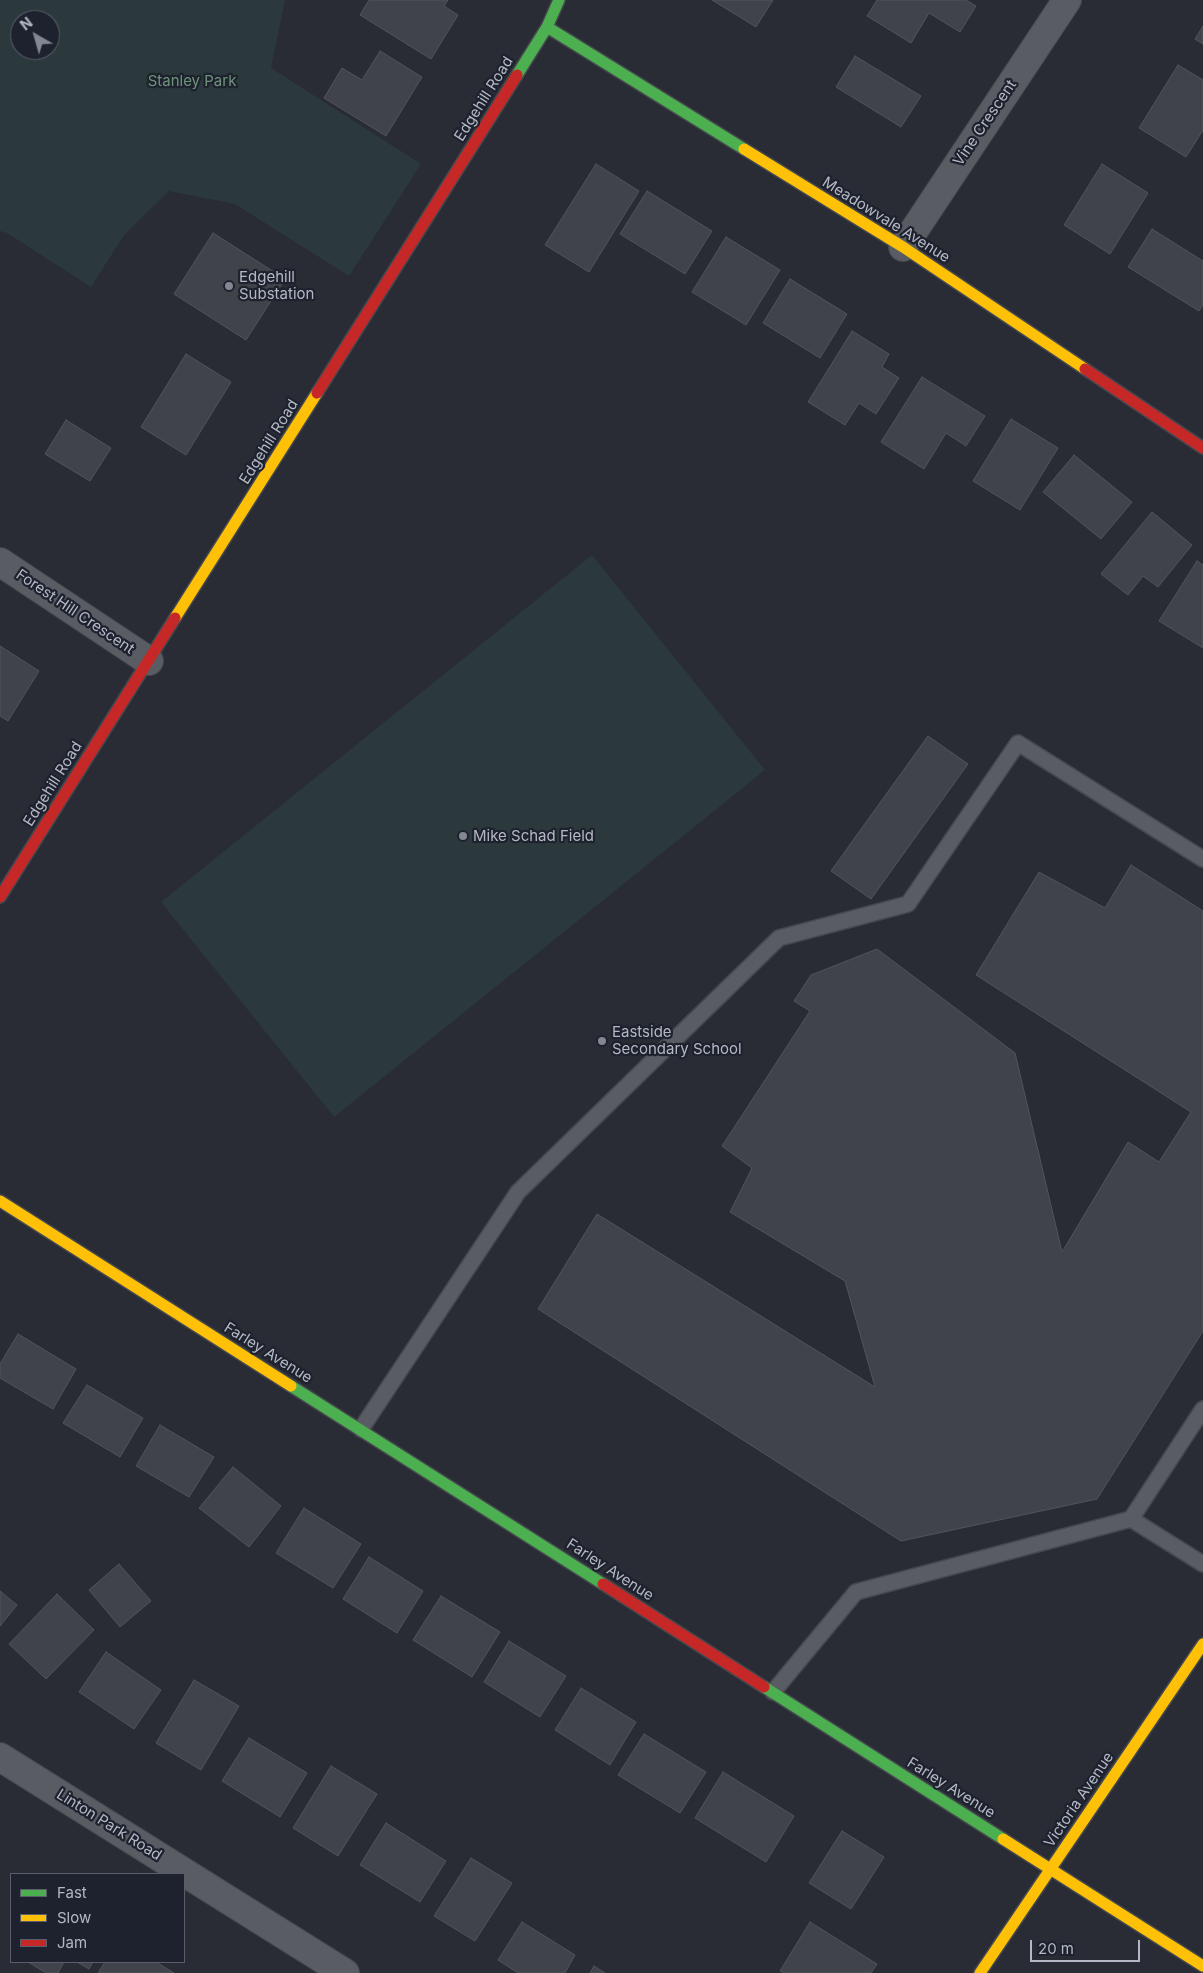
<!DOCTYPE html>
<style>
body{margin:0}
#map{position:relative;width:1203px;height:1973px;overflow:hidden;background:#292c34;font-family:Inter,sans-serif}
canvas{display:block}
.legend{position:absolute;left:10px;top:1873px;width:175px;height:90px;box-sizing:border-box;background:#1e222e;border:1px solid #5a5e6a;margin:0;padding:6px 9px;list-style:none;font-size:15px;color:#b4b8c5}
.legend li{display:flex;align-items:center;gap:10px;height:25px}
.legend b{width:25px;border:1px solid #5a5e6a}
.north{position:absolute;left:10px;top:10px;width:50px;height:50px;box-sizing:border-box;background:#1e222e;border:1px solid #5a5e6a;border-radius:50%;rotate:322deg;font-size:14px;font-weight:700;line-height:20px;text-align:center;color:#b4b8c5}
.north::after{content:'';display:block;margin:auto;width:18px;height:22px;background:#838792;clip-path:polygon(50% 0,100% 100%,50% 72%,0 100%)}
.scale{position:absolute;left:1030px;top:1940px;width:110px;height:22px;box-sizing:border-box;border:2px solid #b4b8c5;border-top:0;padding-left:6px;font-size:15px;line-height:18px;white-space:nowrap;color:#b4b8c5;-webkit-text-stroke:4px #1e222e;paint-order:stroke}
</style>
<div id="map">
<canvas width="1203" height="1973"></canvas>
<ul class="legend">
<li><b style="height:6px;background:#4caf50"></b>Fast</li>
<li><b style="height:6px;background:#ffc107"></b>Slow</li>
<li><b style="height:6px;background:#c62828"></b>Jam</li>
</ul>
<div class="north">N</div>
<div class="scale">20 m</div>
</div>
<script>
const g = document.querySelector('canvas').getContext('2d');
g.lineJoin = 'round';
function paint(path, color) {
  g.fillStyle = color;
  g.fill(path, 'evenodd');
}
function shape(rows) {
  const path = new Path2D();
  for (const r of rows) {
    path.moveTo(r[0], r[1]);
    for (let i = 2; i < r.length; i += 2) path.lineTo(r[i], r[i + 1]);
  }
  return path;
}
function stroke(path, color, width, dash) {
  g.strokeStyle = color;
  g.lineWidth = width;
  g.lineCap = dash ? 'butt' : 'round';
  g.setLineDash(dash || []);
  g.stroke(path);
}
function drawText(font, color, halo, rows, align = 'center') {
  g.font = font + ' Inter,sans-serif';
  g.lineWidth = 4.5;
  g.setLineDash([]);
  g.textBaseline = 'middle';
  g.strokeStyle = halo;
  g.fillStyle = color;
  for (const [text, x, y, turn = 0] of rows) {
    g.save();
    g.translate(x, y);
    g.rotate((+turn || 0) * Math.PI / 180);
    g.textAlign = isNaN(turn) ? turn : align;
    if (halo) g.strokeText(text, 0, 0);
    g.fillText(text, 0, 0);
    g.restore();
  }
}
paint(shape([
 [0,0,285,0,271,68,421,164,349,276,235,204,169,191,124,235,91,287,7,233,0,231],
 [20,20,50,20,50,50,20,50],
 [592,555,765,770,334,1117,161,902]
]), '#2b393c');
const building = shape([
 [369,0,448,0,444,6,458,15,431,59,360,15,369,0],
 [712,0,773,0,756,27,712,0],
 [877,0,966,0,976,6,960,32,929,13,911,43,867,16,877,0],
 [1203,26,1203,44,1195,39,1203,26],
 [380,51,422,77,386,136,324,98,342,68,362,80,380,51],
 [855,56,921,96,901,127,836,87,855,56],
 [1178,65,1203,80,1203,130,1186,157,1139,128,1178,65],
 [596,164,639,191,589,272,545,245,596,164],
 [1102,164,1148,193,1110,254,1064,225,1102,164],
 [647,191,712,231,685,274,620,234,647,191],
 [1152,229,1203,261,1203,305,1199,311,1128,267,1152,229],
 [213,233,285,279,246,340,174,294,213,233],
 [726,237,780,270,746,325,692,292,726,237],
 [790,279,847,314,820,358,763,323,790,279],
 [852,331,889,354,882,367,899,378,876,414,859,403,845,425,808,402,852,331],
 [186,354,231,382,186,455,141,427,186,354],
 [922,377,985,416,966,446,946,433,924,469,881,442,922,377],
 [1011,419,1058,448,1020,510,973,481,1011,419],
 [66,420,111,448,90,481,45,454,66,420],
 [1074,455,1132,502,1101,539,1043,492,1074,455],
 [1152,512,1192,545,1158,587,1143,576,1128,595,1101,574,1152,512],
 [1197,561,1203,565,1203,648,1159,621,1197,561],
 [0,646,39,671,8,721,0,716,0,646],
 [928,736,968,764,871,899,831,871,928,736],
 [1131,865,1203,911,1203,1331,1097,1499,901,1541,538,1309,597,1214,875,1387,845,1281,730,1212,752,1168,722,1146,810,1011,794,1001,811,975,877,949,1015,1053,1062,1252,1128,1142,1159,1162,1191,1112,976,975,1039,872,1105,908,1131,865],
 [18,1334,76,1369,53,1409,0,1378,0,1364,18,1334],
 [87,1385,143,1418,120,1457,63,1423,87,1385],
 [160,1425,214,1457,189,1497,136,1466,160,1425],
 [233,1467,281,1506,249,1547,199,1508,233,1467],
 [304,1508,361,1544,333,1588,276,1553,304,1508],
 [369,1557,423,1591,397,1633,343,1599,369,1557],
 [119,1564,151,1601,120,1627,89,1590,119,1564],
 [0,1591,17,1605,0,1626,0,1591],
 [57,1594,94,1630,46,1679,9,1644,57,1594],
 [441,1596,500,1632,472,1677,413,1640,441,1596],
 [509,1641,566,1676,540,1717,484,1682,509,1641],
 [106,1652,161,1690,134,1729,79,1692,106,1652],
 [194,1680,239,1706,201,1770,156,1743,194,1680],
 [581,1688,636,1722,610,1765,555,1730,581,1688],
 [644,1734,706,1772,680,1813,618,1775,644,1734],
 [249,1738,307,1773,280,1817,222,1781,249,1738],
 [331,1766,377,1794,338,1856,293,1828,331,1766],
 [723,1772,794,1816,766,1862,695,1818,723,1772],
 [386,1823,446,1861,420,1902,360,1865,386,1823],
 [842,1831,884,1857,851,1909,809,1883,842,1831],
 [471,1858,512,1883,475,1941,434,1916,471,1858],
 [522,1922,575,1955,565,1973,518,1973,498,1960,522,1922],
 [810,1922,877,1964,871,1973,784,1973,780,1971,810,1922],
 [28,1962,64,1962,58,1973,46,1973,28,1962],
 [77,1962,93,1962,89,1969,77,1962],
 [105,1962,156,1962,174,1973,98,1973,105,1962],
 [594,1966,605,1973,590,1973,594,1966]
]);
paint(building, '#404349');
stroke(building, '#51545c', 1);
const lane = shape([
 [361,1429,518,1192,779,938,908,904,1018,743,1203,859],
 [1131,1519,1203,1409],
 [773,1692,856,1592,1131,1519,1203,1564]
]);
const street = shape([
 [903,247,1067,0],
 [0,562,149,661],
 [0,1757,345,1973]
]);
const fast = shape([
 [547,27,744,149],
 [517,75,547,27,559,0],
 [291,1386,603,1584],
 [764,1687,1003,1839]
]);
const slow = shape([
 [744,149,903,247,1085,369],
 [175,618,317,393],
 [0,1201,291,1386],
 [1003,1839,1203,1966],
 [980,1973,1203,1644]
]);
const jam = shape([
 [1085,369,1203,448],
 [317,393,517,75],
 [0,897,175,618],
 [603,1584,764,1687]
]);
stroke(lane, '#45484e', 18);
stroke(street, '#45484e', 30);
stroke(fast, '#45484e', 14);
stroke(slow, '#45484e', 14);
stroke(jam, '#45484e', 14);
stroke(lane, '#595c63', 15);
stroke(street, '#595c63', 28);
stroke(fast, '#4caf50', 11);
stroke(slow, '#ffc107', 11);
stroke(jam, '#c62828', 11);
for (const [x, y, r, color] of [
 [229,286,5,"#838792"],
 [463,836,5,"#838792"],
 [602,1041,5,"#838792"]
]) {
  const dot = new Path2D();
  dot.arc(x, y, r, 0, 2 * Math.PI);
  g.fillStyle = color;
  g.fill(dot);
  stroke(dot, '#1e222e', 2);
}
drawText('15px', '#6e937b', '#1e222e', [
 ["Stanley Park",192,81]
]);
drawText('15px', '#b4b8c5', '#1e222e', [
 ["Edgehill Road",484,99,-58],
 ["Vine Crescent",985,123,-56],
 ["Meadowvale Avenue",886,220,32],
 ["Edgehill Road",269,442,-58],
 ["Forest Hill Crescent",75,612,34],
 ["Edgehill Road",53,784,-58],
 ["Farley Avenue",268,1353,32],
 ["Farley Avenue",610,1570,33],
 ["Farley Avenue",951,1788,32],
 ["Victoria Avenue",1079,1800,-56],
 ["Linton Park Road",109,1825,32]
]);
drawText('15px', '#b4b8c5', '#1e222e', [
 ["Edgehill",239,277],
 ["Substation",239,294],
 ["Mike Schad Field",473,836],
 ["Eastside",612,1032],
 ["Secondary School",612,1049]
], 'left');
</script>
